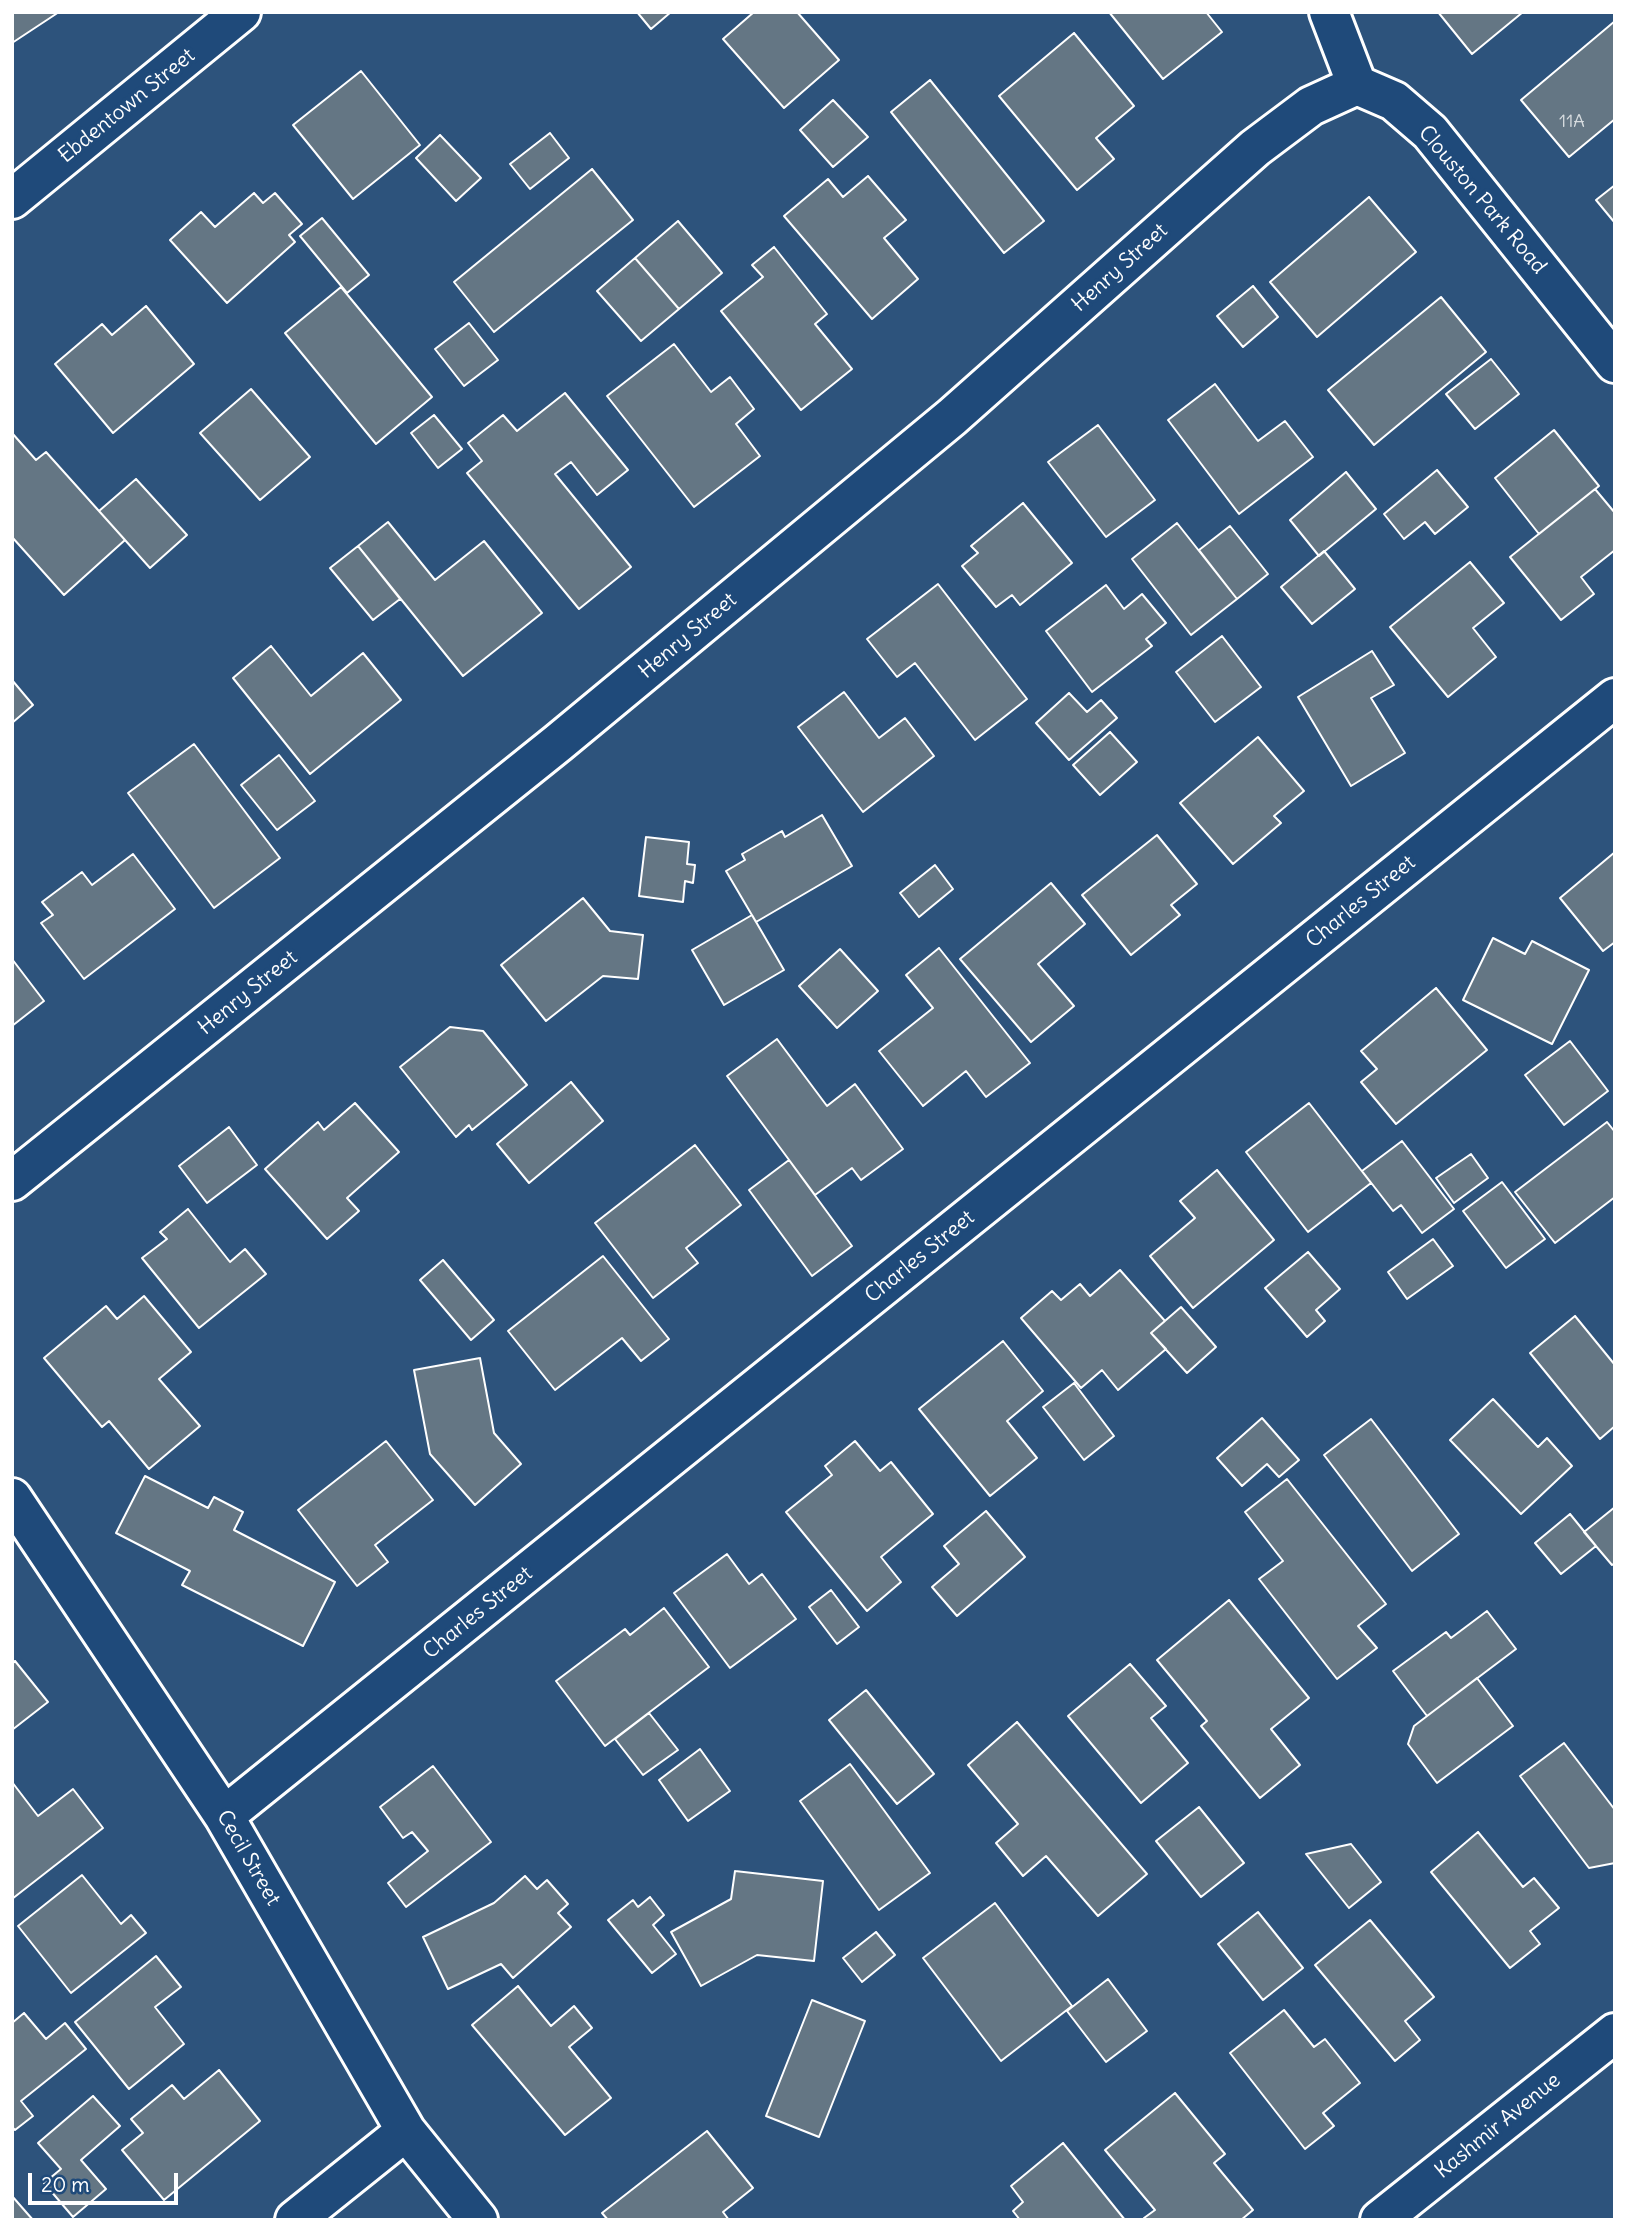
<!DOCTYPE html>
<style>
body{margin:0}
#map{position:relative;width:1627px;height:2232px;overflow:hidden;background:#2d537c;font-family:Delius,sans-serif}
canvas{display:block}
.frame{position:absolute;inset:0;border:14px solid #fff;pointer-events:none}
.scale{position:absolute;left:28px;top:2173px;width:150px;height:32px;box-sizing:border-box;border:4px solid #fff;border-top:0;padding-left:9px;font-size:21px;line-height:24px;white-space:nowrap;color:#fff;-webkit-text-stroke:5px #1f4a7a;paint-order:stroke}
</style>
<div id="map">
<canvas width="1627" height="2232"></canvas>
<div class="frame"></div>
<div class="scale">20 m</div>
</div>
<script>
const g = document.querySelector('canvas').getContext('2d');
g.lineJoin = 'round';
function paint(path, color) {
  g.fillStyle = color;
  g.fill(path, 'evenodd');
}
function shape(rows) {
  const path = new Path2D();
  for (const r of rows) {
    path.moveTo(r[0], r[1]);
    for (let i = 2; i < r.length; i += 2) path.lineTo(r[i], r[i + 1]);
  }
  return path;
}
function stroke(path, color, width, dash) {
  g.strokeStyle = color;
  g.lineWidth = width;
  g.lineCap = dash ? 'butt' : 'round';
  g.setLineDash(dash || []);
  g.stroke(path);
}
function drawText(font, color, halo, rows, align = 'center') {
  g.font = font + ' Delius,sans-serif';
  g.lineWidth = 7;
  g.setLineDash([]);
  g.textBaseline = 'middle';
  g.strokeStyle = halo;
  g.fillStyle = color;
  for (const [text, x, y, turn = 0] of rows) {
    g.save();
    g.translate(x, y);
    g.rotate((+turn || 0) * Math.PI / 180);
    g.textAlign = isNaN(turn) ? turn : align;
    if (halo) g.strokeText(text, 0, 0);
    g.fillText(text, 0, 0);
    g.restore();
  }
}
const building = shape([
 [12,12,59,12,12,43,12,12],
 [637,12,671,12,651,29,637,12],
 [754,12,797,12,839,60,784,108,723,39,754,12],
 [1109,12,1206,12,1222,32,1163,79,1109,12],
 [1438,12,1523,12,1472,54,1438,12],
 [1615,21,1615,119,1569,157,1521,100,1615,21],
 [1074,33,1134,106,1096,138,1114,159,1077,190,999,96,1074,33],
 [361,71,420,145,353,199,293,125,361,71],
 [930,80,1044,221,1004,253,891,112,930,80],
 [833,100,868,137,833,167,800,130,833,100],
 [550,133,569,158,530,189,510,164,550,133],
 [440,135,481,178,456,201,416,158,440,135],
 [592,169,633,220,494,332,454,282,592,169],
 [868,176,906,220,884,238,918,279,872,319,784,216,828,179,843,197,868,176],
 [1615,185,1615,223,1596,200,1615,185],
 [254,193,263,203,275,193,302,224,289,235,295,242,227,303,170,240,201,212,215,227,254,193],
 [1369,197,1416,252,1317,337,1270,282,1369,197],
 [322,218,369,275,347,293,300,236,322,218],
 [678,221,722,273,679,309,635,258,678,221],
 [774,247,827,314,815,324,852,369,801,410,721,311,763,277,752,265,774,247],
 [635,258,679,309,641,341,597,291,635,258],
 [1253,286,1278,317,1243,347,1217,316,1253,286],
 [341,287,432,397,376,444,285,333,341,287],
 [1441,297,1486,352,1374,445,1328,390,1441,297],
 [146,306,194,364,113,433,55,364,102,324,112,335,146,306],
 [469,323,498,360,464,386,435,349,469,323],
 [674,344,711,392,730,377,754,409,736,424,760,456,694,507,607,396,674,344],
 [1491,359,1519,394,1475,429,1446,394,1491,359],
 [1215,384,1258,441,1285,421,1313,457,1239,514,1168,420,1215,384],
 [251,389,310,457,260,500,200,433,251,389],
 [565,393,628,470,597,495,571,462,555,474,631,567,579,609,467,473,482,461,468,443,503,415,517,431,565,393],
 [434,415,462,449,438,468,411,433,434,415],
 [1098,425,1155,500,1106,537,1048,462,1098,425],
 [1554,430,1599,486,1539,534,1495,478,1554,430],
 [12,433,36,460,46,452,125,540,64,595,12,537,12,433],
 [1437,470,1468,507,1435,534,1425,522,1404,539,1384,514,1437,470],
 [1346,472,1376,509,1319,556,1290,520,1346,472],
 [136,479,187,535,150,568,99,511,136,479],
 [1595,489,1615,513,1615,550,1581,577,1594,594,1561,620,1510,557,1595,489],
 [1023,503,1072,563,1020,605,1012,595,996,607,962,566,978,553,971,546,1023,503],
 [388,522,435,580,484,541,542,613,463,676,358,546,388,522],
 [1177,523,1237,599,1191,635,1132,559,1177,523],
 [1230,526,1268,574,1237,599,1199,550,1230,526],
 [358,546,400,599,373,620,330,568,358,546],
 [1324,551,1355,589,1312,624,1281,587,1324,551],
 [1470,562,1504,603,1473,628,1496,657,1448,697,1390,627,1470,562],
 [938,584,1027,699,975,740,915,663,897,677,867,639,938,584],
 [1106,585,1124,609,1142,594,1166,623,1146,639,1152,646,1092,692,1046,631,1106,585],
 [1222,636,1261,687,1215,722,1176,672,1222,636],
 [271,646,311,696,363,653,401,700,310,774,233,678,271,646],
 [1372,651,1394,685,1371,698,1405,753,1351,786,1298,697,1372,651],
 [12,680,33,705,12,723,12,680],
 [844,692,879,738,905,718,934,756,863,812,798,727,844,692],
 [1069,693,1087,712,1101,700,1117,718,1069,760,1036,723,1069,693],
 [1110,732,1137,762,1100,795,1073,765,1110,732],
 [1258,737,1304,791,1274,816,1281,823,1233,864,1180,803,1258,737],
 [194,744,280,858,214,908,128,793,194,744],
 [279,755,315,801,277,830,241,785,279,755],
 [822,815,852,866,756,922,726,871,745,860,742,854,782,831,785,837,822,815],
 [1157,835,1197,884,1171,905,1180,915,1131,955,1082,895,1157,835],
 [646,837,689,842,687,864,695,865,693,883,685,881,683,902,639,896,646,837],
 [1615,852,1615,942,1603,951,1560,898,1615,852],
 [133,854,175,909,84,979,41,923,53,915,42,902,82,872,92,885,133,854],
 [935,865,953,889,919,917,900,893,935,865],
 [1051,883,1085,924,1038,964,1074,1006,1031,1042,960,959,1051,883],
 [583,898,610,931,643,935,638,979,603,976,546,1021,501,965,583,898],
 [752,915,784,970,724,1005,692,950,752,915],
 [1493,938,1525,954,1532,941,1589,970,1552,1044,1463,1000,1493,938],
 [939,948,1030,1063,986,1097,966,1071,923,1106,879,1051,933,1008,906,975,939,948],
 [840,949,878,991,837,1028,799,986,840,949],
 [12,959,44,1001,12,1026,12,959],
 [1436,988,1487,1050,1396,1124,1361,1082,1377,1069,1361,1051,1436,988],
 [450,1027,483,1031,527,1085,472,1130,469,1125,456,1137,400,1067,450,1027],
 [777,1039,827,1106,855,1084,903,1149,861,1180,852,1168,815,1195,727,1076,777,1039],
 [1570,1041,1608,1091,1564,1125,1525,1075,1570,1041],
 [571,1082,603,1121,529,1183,497,1144,571,1082],
 [355,1103,399,1152,347,1198,359,1211,327,1239,265,1169,318,1122,324,1130,355,1103],
 [1309,1103,1371,1183,1308,1232,1246,1152,1309,1103],
 [1607,1122,1615,1132,1615,1197,1555,1243,1515,1192,1607,1122],
 [229,1127,257,1165,207,1203,179,1166,229,1127],
 [1402,1141,1454,1209,1422,1233,1401,1205,1393,1211,1362,1171,1402,1141],
 [695,1145,741,1205,686,1248,698,1263,653,1298,595,1223,695,1145],
 [1471,1154,1488,1178,1454,1203,1436,1178,1471,1154],
 [789,1160,852,1246,812,1276,749,1190,789,1160],
 [1217,1170,1274,1240,1193,1308,1150,1256,1195,1218,1180,1201,1217,1170],
 [1502,1182,1545,1239,1506,1268,1463,1211,1502,1182],
 [188,1209,230,1262,245,1249,266,1274,199,1328,142,1258,167,1239,160,1232,188,1209],
 [1433,1239,1453,1266,1407,1299,1388,1272,1433,1239],
 [1308,1252,1340,1289,1316,1310,1325,1321,1307,1337,1265,1288,1308,1252],
 [603,1256,669,1339,641,1361,622,1338,555,1390,508,1331,603,1256],
 [443,1260,494,1320,471,1340,420,1280,443,1260],
 [1120,1270,1165,1321,1151,1333,1166,1349,1118,1390,1102,1370,1081,1388,1021,1318,1052,1291,1061,1300,1080,1284,1090,1296,1120,1270],
 [144,1296,191,1352,159,1379,200,1426,149,1469,109,1421,102,1427,44,1358,106,1306,117,1319,144,1296],
 [1181,1307,1216,1347,1187,1373,1151,1333,1181,1307],
 [1575,1316,1615,1365,1615,1426,1600,1439,1530,1353,1575,1316],
 [1003,1341,1043,1391,1007,1421,1037,1458,990,1496,919,1409,1003,1341],
 [480,1358,494,1433,521,1464,475,1505,430,1454,414,1370,480,1358],
 [1074,1383,1114,1436,1084,1460,1043,1407,1074,1383],
 [1493,1399,1538,1447,1547,1438,1572,1466,1521,1514,1450,1440,1493,1399],
 [1262,1418,1299,1460,1279,1477,1267,1464,1242,1486,1217,1458,1262,1418],
 [1371,1419,1459,1534,1412,1571,1324,1455,1371,1419],
 [386,1441,433,1500,375,1545,388,1562,357,1586,298,1510,386,1441],
 [855,1441,880,1471,891,1462,933,1514,881,1557,901,1582,867,1611,786,1512,832,1475,825,1466,855,1441],
 [145,1476,208,1508,214,1497,243,1512,234,1530,335,1582,303,1646,182,1585,190,1571,116,1533,145,1476],
 [1287,1479,1386,1604,1358,1626,1377,1648,1337,1679,1259,1579,1283,1561,1245,1512,1287,1479],
 [1615,1507,1615,1563,1612,1565,1584,1532,1615,1507],
 [986,1511,1025,1557,957,1616,932,1587,959,1564,944,1546,986,1511],
 [1570,1514,1596,1546,1561,1574,1535,1543,1570,1514],
 [727,1554,749,1584,762,1574,796,1619,730,1668,674,1593,727,1554],
 [831,1590,859,1627,837,1644,809,1607,831,1590],
 [1229,1600,1309,1698,1271,1729,1300,1765,1260,1798,1201,1726,1207,1721,1157,1660,1229,1600],
 [664,1608,709,1667,605,1746,556,1681,625,1629,630,1635,664,1608],
 [1487,1611,1516,1649,1427,1716,1393,1671,1446,1632,1451,1638,1487,1611],
 [15,1661,48,1702,12,1730,12,1664,15,1661],
 [1130,1664,1166,1706,1151,1718,1188,1763,1141,1803,1068,1716,1130,1664],
 [1477,1678,1513,1726,1437,1783,1408,1744,1414,1726,1477,1678],
 [866,1690,934,1774,897,1804,829,1720,866,1690],
 [649,1713,678,1750,643,1775,615,1739,649,1713],
 [1017,1722,1147,1874,1098,1916,1046,1856,1023,1876,996,1843,1018,1824,968,1765,1017,1722],
 [1564,1743,1615,1810,1615,1863,1589,1868,1520,1776,1564,1743],
 [700,1749,730,1791,688,1821,659,1780,700,1749],
 [850,1764,930,1873,879,1910,800,1801,850,1764],
 [433,1766,491,1842,406,1907,388,1883,428,1851,412,1832,403,1838,380,1807,433,1766],
 [12,1782,38,1816,73,1789,103,1828,12,1899,12,1782],
 [1199,1807,1244,1863,1201,1897,1156,1841,1199,1807],
 [1478,1832,1523,1887,1534,1878,1559,1908,1530,1931,1540,1944,1510,1968,1431,1872,1478,1832],
 [1351,1844,1381,1882,1349,1908,1306,1854,1351,1844],
 [735,1871,823,1881,814,1961,757,1955,701,1986,671,1932,731,1899,735,1871],
 [82,1875,121,1924,131,1915,146,1933,71,1993,18,1926,82,1875],
 [525,1876,537,1889,547,1880,568,1904,558,1913,571,1927,513,1978,501,1964,448,1989,423,1937,494,1903,525,1876],
 [650,1897,664,1915,653,1925,676,1954,652,1973,608,1920,633,1900,638,1907,650,1897],
 [995,1903,1072,2006,1001,2061,923,1958,995,1903],
 [1258,1912,1303,1968,1263,2000,1218,1944,1258,1912],
 [1370,1920,1434,1997,1405,2021,1420,2040,1395,2061,1315,1965,1370,1920],
 [876,1932,895,1955,862,1982,843,1958,876,1932],
 [156,1956,181,1987,155,2007,184,2044,129,2089,75,2022,156,1956],
 [1108,1979,1147,2031,1106,2062,1067,2011,1108,1979],
 [518,1986,551,2026,574,2006,592,2028,569,2047,611,2098,565,2135,472,2025,518,1986],
 [812,2000,865,2021,819,2137,766,2116,812,2000],
 [1284,2010,1314,2047,1325,2039,1360,2083,1323,2113,1334,2126,1305,2149,1230,2053,1284,2010],
 [24,2013,46,2039,65,2023,86,2049,21,2101,33,2116,15,2130,12,2127,12,2023,24,2013],
 [219,2070,260,2121,164,2200,122,2150,143,2133,131,2119,172,2085,184,2099,219,2070],
 [1175,2093,1225,2154,1214,2163,1253,2210,1241,2220,1146,2220,1144,2218,1155,2210,1105,2150,1175,2093],
 [93,2096,120,2126,81,2160,106,2189,73,2217,44,2183,61,2169,38,2143,93,2096],
 [707,2131,753,2188,723,2212,729,2220,608,2220,602,2213,707,2131],
 [1063,2143,1125,2220,1020,2220,1013,2211,1023,2202,1011,2186,1063,2143],
 [12,2196,33,2220,12,2220,12,2196]
]);
paint(building, '#647684');
stroke(building, '#fff', 2);
const minor = shape([
 [1329,12,1357,85,1394,101,1430,132,1615,363],
 [12,199,241,12],
 [12,1181,558,743,952,417,1255,148,1311,106,1357,85],
 [12,1498,224,1816,406,2131,478,2220],
 [224,1816,1615,698],
 [295,2220,406,2131],
 [1380,2220,1615,2033]
]);
stroke(minor, '#fff', 44);
stroke(minor, '#1f4a7a', 38);
drawText('18px', '#d8dde0', null, [
 ["11A",1572,122]
]);
drawText('21px', '#fff', '#1f4a7a', [
 ["Ebdentown Street",127,106,-39],
 ["Clouston Park Road",1482,200,50],
 ["Henry Street",1120,268,-42],
 ["Henry Street",688,636,-40],
 ["Charles Street",1361,902,-39],
 ["Henry Street",248,993,-39],
 ["Charles Street",920,1257,-39],
 ["Charles Street",478,1613,-39],
 ["Cecil Street",248,1858,60],
 ["Kashmir Avenue",1498,2126,-39]
]);
</script>
